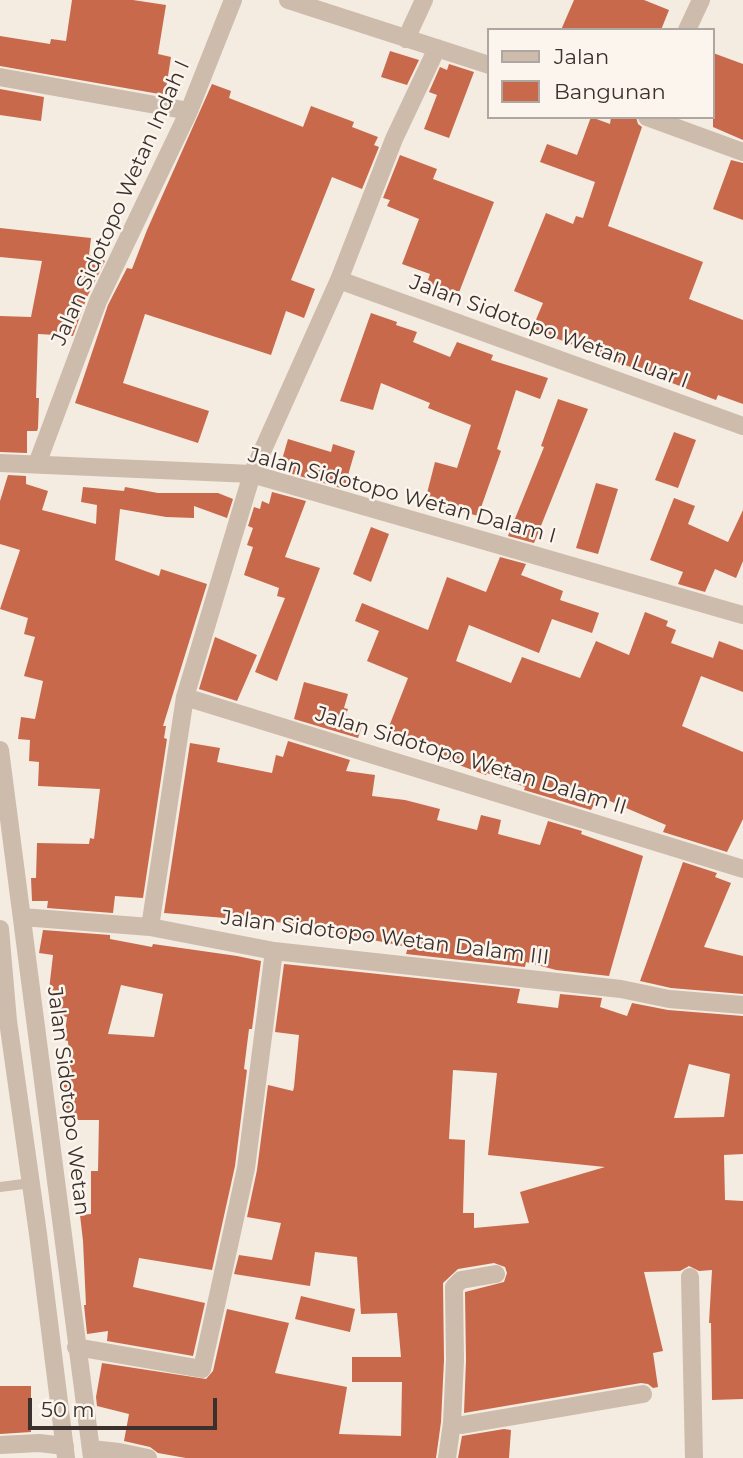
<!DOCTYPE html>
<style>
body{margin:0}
#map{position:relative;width:743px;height:1458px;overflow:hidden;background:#f4ebe1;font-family:Montserrat,sans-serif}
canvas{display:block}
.legend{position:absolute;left:487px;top:28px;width:228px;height:91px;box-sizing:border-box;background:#fbf5ee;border:2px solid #aea6a0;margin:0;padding:9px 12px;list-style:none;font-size:21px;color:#3b302b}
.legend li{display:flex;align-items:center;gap:14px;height:35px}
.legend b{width:35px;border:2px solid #aea6a0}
.scale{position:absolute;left:28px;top:1398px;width:189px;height:32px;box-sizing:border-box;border:4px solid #3b302b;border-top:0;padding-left:9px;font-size:21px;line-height:24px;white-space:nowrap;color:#3b302b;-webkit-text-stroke:5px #fbf5ee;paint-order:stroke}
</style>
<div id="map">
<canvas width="743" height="1458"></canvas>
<ul class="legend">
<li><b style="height:9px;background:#cdbbac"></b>Jalan</li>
<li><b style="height:19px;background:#c8694b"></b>Bangunan</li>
</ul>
<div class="scale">50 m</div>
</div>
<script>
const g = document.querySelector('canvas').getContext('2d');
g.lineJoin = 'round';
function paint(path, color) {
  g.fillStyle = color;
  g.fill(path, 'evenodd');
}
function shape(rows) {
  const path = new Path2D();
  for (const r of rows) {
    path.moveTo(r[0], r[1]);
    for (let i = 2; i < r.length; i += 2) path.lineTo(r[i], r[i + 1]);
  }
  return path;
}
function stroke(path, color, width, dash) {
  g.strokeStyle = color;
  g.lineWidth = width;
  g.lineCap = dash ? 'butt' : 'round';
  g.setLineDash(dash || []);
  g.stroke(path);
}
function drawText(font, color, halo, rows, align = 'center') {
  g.font = font + ' Montserrat,sans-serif';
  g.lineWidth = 5;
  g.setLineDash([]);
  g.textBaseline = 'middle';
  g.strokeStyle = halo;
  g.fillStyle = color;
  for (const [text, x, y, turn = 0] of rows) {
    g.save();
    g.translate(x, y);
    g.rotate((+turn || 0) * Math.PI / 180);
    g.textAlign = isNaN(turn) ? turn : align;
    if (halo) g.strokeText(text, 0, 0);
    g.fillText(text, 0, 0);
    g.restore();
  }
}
paint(shape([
 [72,0,133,0,166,5,158,54,171,57,165,95,0,66,0,36,50,44,51,39,66,41],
 [574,0,644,0,669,10,661,30,561,30],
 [390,51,419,60,407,85,381,77],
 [713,53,743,64,743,140,713,127],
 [449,64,474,72,449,138,424,129,437,95,429,92,440,67,447,70],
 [212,84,231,91,229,98,303,127,311,106,354,122,352,127,378,137,374,145,379,147,362,189,332,177,291,280,315,289,304,318,286,311,271,355,145,314,123,383,209,411,198,443,75,403,108,305,127,268,132,269,147,230],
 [0,89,44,97,41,121,0,115],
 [591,117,610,124,611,117,636,117,638,124,642,127,608,226,703,262,689,299,743,320,743,404,718,395,716,400,532,329,543,303,514,291,546,213,573,224,576,216,583,218,595,182,540,162,547,144,577,155],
 [400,155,437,169,433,179,494,202,458,295,427,283,430,274,402,264,419,219,387,206,390,200,383,198],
 [731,160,743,163,743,220,713,209],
 [0,228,91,238,89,255,105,261,87,297,73,336,38,334,36,398,39,398,38,428,37,431,27,431,27,453,0,452,0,316,31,317,42,261,0,257],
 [371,313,397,322,396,325,417,332,413,342,450,357,457,342,493,355,491,360,548,378,540,399,516,390,497,449,501,451,478,516,425,501,435,462,457,468,471,425,428,408,430,403,381,383,373,410,340,401],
 [558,399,588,409,534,543,508,536,544,447,541,446],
 [674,432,696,440,678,488,655,480],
 [288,439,331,452,333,444,355,451,344,489,279,470],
 [8,475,26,476,26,484,48,491,42,510,96,524,97,505,81,502,83,487,124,491,125,487,158,493,218,493,233,499,227,518,194,506,194,518,166,517,120,509,115,560,159,576,161,569,207,584,163,726,166,726,164,738,167,739,143,898,115,896,113,913,47,908,48,901,32,901,31,878,36,878,37,843,89,844,90,838,94,839,100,789,38,786,39,762,29,761,30,740,18,739,21,717,35,719,43,681,24,676,35,637,24,634,28,618,0,609,20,550,0,544,0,501],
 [596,483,618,489,598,554,576,548],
 [272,492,306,501,285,557,320,568,277,681,255,672,285,598,277,596,279,588,244,575,253,547,247,545,253,528,248,526,254,507,260,509,262,501,269,504],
 [674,498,695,506,688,524,728,542,743,510,743,561,736,578,715,569,705,592,678,584,683,572,650,560],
 [371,527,389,534,371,582,353,574],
 [500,557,526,564,521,575,563,591,560,600,599,613,592,633,552,619,539,653,469,625,456,661,511,683,522,657,580,678,596,641,629,655,645,612,668,621,666,626,676,630,671,643,713,658,719,641,743,650,743,692,701,676,682,726,743,752,743,819,727,852,663,832,666,825,598,796,591,810,524,790,525,787,487,773,486,775,432,755,435,747,388,729,408,678,367,661,379,631,355,621,362,603,428,630,447,577,486,592],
 [215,637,257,655,237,701,199,689],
 [304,682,348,694,344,708,348,709,345,717,363,723,358,738,294,719],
 [288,741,350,760,346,771,375,775,372,796,405,800,440,809,437,820,477,830,481,815,501,820,498,834,540,845,548,821,582,831,581,834,643,856,609,976,556,970,526,962,525,967,406,954,408,947,287,923,164,913,190,743,220,748,217,762,272,773,276,755,283,757],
 [683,862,717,873,715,877,731,883,704,947,743,956,743,994,671,988,640,981],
 [43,930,110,935,110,939,152,947,153,944,237,956,261,961,252,1029,249,1029,244,1069,247,1070,235,1166,212,1270,139,1258,133,1287,205,1303,193,1356,107,1341,108,1331,87,1334,84,1305,86,1305,83,1241,80,1215,91,1214,91,1171,98,1171,99,1120,66,1120,63,1079,71,1078,68,1041,64,1040,67,1017,57,1015,62,991,49,990,53,955,39,953],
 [121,985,163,994,154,1037,108,1034],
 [284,964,520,989,517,1003,558,1008,560,994,602,998,600,1007,627,1016,632,1003,668,1010,743,1016,743,1154,724,1155,725,1200,743,1201,743,1399,712,1400,711,1323,709,1323,712,1270,699,1271,689,1266,680,1271,644,1272,663,1351,653,1353,658,1387,653,1388,648,1384,641,1383,464,1413,466,1360,465,1292,504,1282,507,1273,505,1267,494,1263,458,1269,443,1283,444,1360,441,1422,436,1458,186,1458,158,1453,150,1447,124,1441,129,1414,97,1406,96,1397,102,1363,206,1379,213,1371,227,1309,289,1323,275,1373,347,1387,339,1434,401,1436,402,1382,352,1382,352,1357,401,1357,397,1313,361,1314,357,1257,315,1252,310,1286,234,1274,239,1255,272,1260,281,1223,247,1217,257,1170,268,1085,293,1091,294,1087,299,1035,275,1032],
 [689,1064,730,1074,724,1117,674,1118],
 [453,1070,497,1073,488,1155,605,1167,520,1192,529,1223,474,1228,474,1213,463,1213,465,1140,449,1139],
 [301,1296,355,1309,350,1332,295,1319],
 [0,1386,31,1386,31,1432,0,1434],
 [504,1429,511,1430,509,1458,458,1458,462,1436]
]), '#c8694b');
stroke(shape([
 [0,1187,31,1183]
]), '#cdbbac', 10);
stroke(shape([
 [288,0,489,65],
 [687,30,701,0],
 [406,39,424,0],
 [0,77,189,111],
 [647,117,743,152],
 [339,280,743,426],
 [0,463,252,474,743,615],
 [37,464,98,301,189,111,233,0],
 [185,697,743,869],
 [0,750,92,1458],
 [22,917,150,927,274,951,621,989,669,999,743,1005],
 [150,927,185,697,252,474,339,280,394,139,437,48],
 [0,929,8,1021,38,1234,66,1458],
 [496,1274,461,1280,454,1287,455,1360,452,1423,462,1425,643,1394],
 [690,1277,694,1458],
 [76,1347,202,1369,246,1168,274,951],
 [0,1445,39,1443,65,1446],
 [91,1449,119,1452,148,1458],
 [447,1458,452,1423]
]), '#cdbbac', 18);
drawText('21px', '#3b302b', '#fbf5ee', [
 ["Jalan Sidotopo Wetan Indah I",121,203,-66],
 ["Jalan Sidotopo Wetan Luar I",549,332,20],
 ["Jalan Sidotopo Wetan Dalam I",402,496,15],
 ["Jalan Sidotopo Wetan Dalam II",471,761,17],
 ["Jalan Sidotopo Wetan Dalam III",385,938,7],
 ["Jalan Sidotopo Wetan",68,1101,83]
]);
</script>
